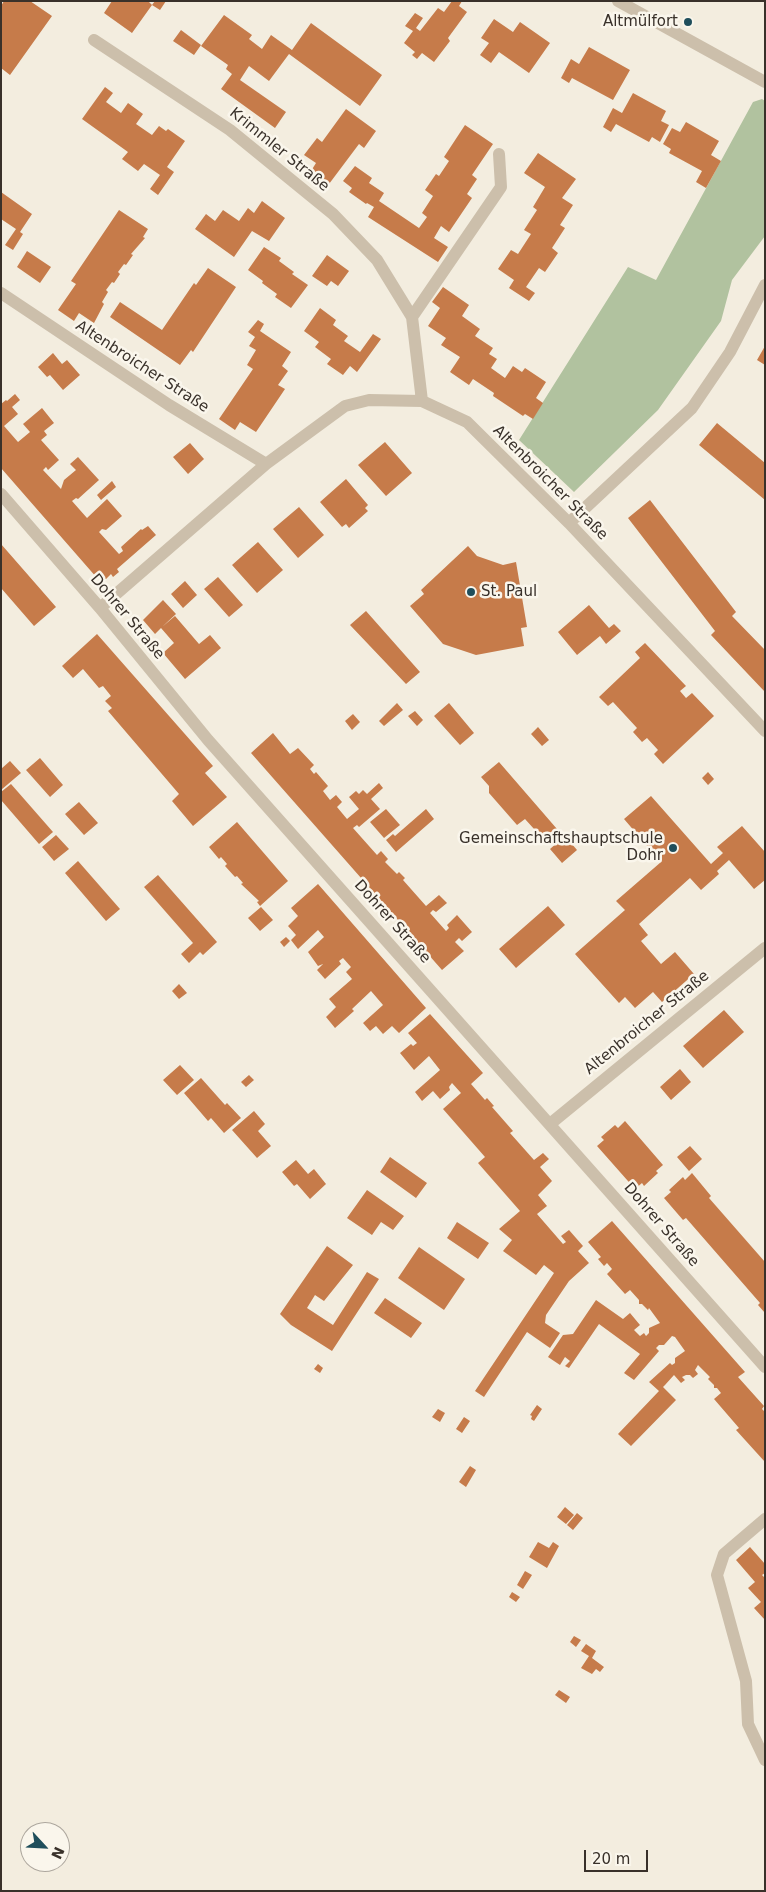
<!DOCTYPE html>
<meta charset="utf-8">
<style>
body{margin:0}
#map{position:relative;width:766px;height:1892px;overflow:hidden;background:#f3eddf;font-family:"DejaVu Sans",sans-serif}
canvas{display:block}
.frame{position:absolute;inset:0;border:2px solid #39312a;pointer-events:none}
.north{position:absolute;left:20px;top:1822px;width:50px;height:50px;box-sizing:border-box;background:#faf6ec;border:1px solid #ada79e;border-radius:50%;rotate:115deg;font-size:14px;font-weight:700;line-height:20px;text-align:center;color:#39312a}
.north::after{content:'';display:block;margin:auto;width:18px;height:22px;background:#1f4e5b;clip-path:polygon(50% 0,100% 100%,50% 72%,0 100%)}
.scale{position:absolute;left:584px;top:1850px;width:64px;height:22px;box-sizing:border-box;border:2px solid #39312a;border-top:0;padding-left:6px;font-size:15px;line-height:18px;white-space:nowrap;color:#39312a;-webkit-text-stroke:4px #faf6ec;paint-order:stroke}
</style>
<div id="map">
<canvas width="766" height="1892"></canvas>
<div class="frame"></div>
<div class="north">N</div>
<div class="scale">20 m</div>
</div>
<script>
const g = document.querySelector('canvas').getContext('2d');
g.lineJoin = 'round';
function paint(path, color) {
  g.fillStyle = color;
  g.fill(path, 'evenodd');
}
function shape(rows) {
  const path = new Path2D();
  for (const r of rows) {
    path.moveTo(r[0], r[1]);
    for (let i = 2; i < r.length; i += 2) path.lineTo(r[i], r[i + 1]);
  }
  return path;
}
function stroke(path, color, width, dash) {
  g.strokeStyle = color;
  g.lineWidth = width;
  g.lineCap = dash ? 'butt' : 'round';
  g.setLineDash(dash || []);
  g.stroke(path);
}
function drawText(font, color, halo, rows, align = 'center') {
  g.font = font + ' "DejaVu Sans",sans-serif';
  g.lineWidth = 5;
  g.setLineDash([]);
  g.textBaseline = 'middle';
  g.strokeStyle = halo;
  g.fillStyle = color;
  for (const [text, x, y, turn = 0] of rows) {
    g.save();
    g.translate(x, y);
    g.rotate((+turn || 0) * Math.PI / 180);
    g.textAlign = isNaN(turn) ? turn : align;
    if (halo) g.strokeText(text, 0, 0);
    g.fillText(text, 0, 0);
    g.restore();
  }
}
paint(shape([
 [762,99,765,101,765,236,732,280,721,321,658,410,574,492,519,440,628,267,656,280,753,102]
]), '#b1c29f');
paint(shape([
 [4,1,30,1,52,16,10,75,1,68,1,6],
 [112,1,148,1,152,5,132,33,104,13],
 [155,1,166,1,160,10,152,5],
 [452,1,462,1,459,6,467,12,448,38,450,41,434,62,422,53,417,59,412,55,415,52,404,43,413,31,405,26,415,13,423,18,416,28,420,31,438,8,444,12],
 [224,15,252,35,249,39,262,49,271,35,292,50,311,23,382,75,360,106,289,54,269,81,249,66,240,80,286,112,275,128,221,89,232,74,226,69,228,65,201,46],
 [494,19,513,32,520,22,550,43,529,73,499,52,491,63,480,55,489,43,481,38],
 [181,30,201,45,194,55,173,41],
 [589,47,630,70,613,100,572,78,569,83,561,78,571,59,579,64],
 [105,87,113,93,106,102,121,113,128,103,143,114,136,124,152,135,159,126,166,131,168,129,185,141,167,167,174,172,158,195,150,189,160,175,144,164,138,171,122,159,128,152,82,119],
 [633,93,666,111,661,121,669,125,660,142,652,137,649,142,616,124,611,132,603,127,613,108,622,113],
 [346,109,376,131,364,148,359,144,329,184,311,171,316,163,304,155,317,138,322,142],
 [686,122,719,141,711,155,721,161,706,188,696,182,702,171,669,153,671,149,663,144,672,128,680,132],
 [465,125,493,144,472,175,477,179,467,194,472,198,449,232,441,226,434,238,448,247,438,262,368,217,374,207,367,203,366,204,349,192,352,188,343,181,355,166,372,178,369,183,384,193,379,201,419,228,427,217,422,213,433,196,425,190,436,174,439,176,449,161,444,157],
 [538,153,576,179,562,198,573,205,560,225,565,228,552,248,558,253,545,272,539,268,526,287,535,293,529,301,509,288,514,280,498,269,511,250,518,254,531,234,524,230,537,210,533,207,545,187,524,173],
 [1,192,32,214,20,232,23,234,13,250,5,245,16,229,1,219],
 [262,201,285,218,269,241,252,231,234,257,195,229,206,214,215,221,223,210,239,221,248,208,254,213],
 [119,210,148,229,143,237,145,238,131,254,133,255,126,265,124,264,118,272,120,274,114,283,112,282,106,290,108,292,102,302,104,304,94,323,79,313,74,321,58,310,76,284,71,281],
 [264,247,281,258,279,261,294,272,292,274,308,285,291,308,275,297,277,294,262,283,263,281,248,270],
 [27,251,51,267,40,283,17,267],
 [327,255,349,271,338,286,331,281,327,286,312,276],
 [208,268,236,287,193,352,191,350,180,365,110,317,120,302,162,330,194,283,196,285],
 [443,287,469,305,462,316,480,329,475,336,493,348,489,354,497,359,491,368,505,378,513,366,522,372,525,368,546,382,536,398,543,403,533,419,525,414,523,416,493,396,494,393,473,379,469,385,450,372,460,357,441,345,446,338,428,326,440,308,432,302],
 [320,308,336,320,333,325,348,336,344,341,360,352,373,334,381,339,357,372,350,366,343,375,327,364,331,359,315,347,319,342,304,331],
 [258,320,264,324,260,331,291,352,282,366,288,371,278,385,285,389,256,432,240,422,235,430,219,419,253,369,247,365,256,350,249,346,255,337,248,332],
 [765,346,765,365,757,360],
 [53,353,62,364,67,360,80,375,63,390,50,375,47,377,38,367],
 [15,394,20,400,12,407,18,414,4,426,18,442,30,432,23,424,42,408,54,423,44,431,47,435,41,440,59,460,48,470,46,467,43,470,61,489,64,480,76,470,70,464,78,457,99,480,78,499,76,498,72,501,87,518,107,499,122,516,106,530,102,529,99,532,119,554,123,551,121,547,141,529,142,530,148,526,156,535,117,569,119,572,113,577,111,574,106,579,97,578,1,468,1,404,6,400,7,401],
 [717,423,765,463,765,500,699,445],
 [385,442,412,473,386,496,358,465],
 [190,443,204,459,188,474,173,457],
 [346,479,368,505,365,508,368,511,349,528,346,524,342,527,320,502],
 [112,481,116,487,101,500,97,495],
 [650,500,736,612,732,616,765,650,765,692,711,635,715,631,628,518],
 [299,507,324,535,298,558,273,529],
 [258,542,283,570,257,593,232,565],
 [1,544,56,607,34,626,1,588],
 [468,546,477,556,503,565,516,562,527,627,521,628,524,646,476,655,443,644,410,606,424,594,421,590],
 [218,577,243,605,229,617,204,589],
 [185,581,197,595,183,608,171,594],
 [163,600,176,614,162,627,175,616,199,644,210,635,221,648,185,679,163,653,174,643,161,628,155,634,143,620],
 [589,605,609,628,614,624,621,631,606,644,600,636,577,655,558,632],
 [366,611,420,672,406,684,350,625],
 [97,634,213,766,205,773,227,797,193,826,172,801,179,794,108,711,112,708,105,701,111,696,103,686,99,688,83,669,73,678,62,666],
 [645,643,686,686,680,691,686,698,692,693,714,716,663,764,654,754,658,750,647,738,642,742,633,732,637,728,613,702,608,706,599,697,640,658,635,652],
 [397,703,403,710,384,726,379,721],
 [449,703,474,733,460,745,434,716],
 [415,711,423,720,417,726,408,716],
 [353,714,360,722,352,730,345,721],
 [538,727,549,740,542,746,531,734],
 [273,733,290,754,298,748,314,765,310,769,314,774,316,772,328,786,323,791,330,800,336,795,342,802,337,807,347,819,359,809,349,797,356,791,359,794,363,790,367,794,379,783,383,788,371,799,380,809,359,827,357,825,353,828,377,855,381,851,388,859,385,862,397,874,399,872,405,878,403,880,426,906,439,895,447,903,436,912,433,910,430,913,446,931,449,928,447,925,457,915,472,932,462,941,459,938,455,942,464,951,442,970,251,753],
 [40,758,63,785,50,797,26,770],
 [10,761,21,773,1,790,1,769],
 [499,762,557,829,544,840,525,819,517,825,489,793,489,786,481,777],
 [708,772,714,779,708,785,702,778],
 [11,784,53,832,39,844,1,800,1,792],
 [651,796,711,864,723,853,717,847,742,826,765,852,765,880,754,889,729,860,717,871,719,874,701,890,690,878,639,924,648,935,641,941,661,964,675,952,694,974,662,1002,653,992,635,1008,625,997,619,1003,575,954,625,910,616,901,661,862,624,819],
 [79,802,98,823,84,835,65,814],
 [386,809,400,825,384,838,370,822],
 [426,809,434,819,396,852,386,840,393,834,395,836],
 [237,822,288,881,260,906,257,902,259,901,241,884,243,883,237,876,235,877,225,866,227,864,221,857,219,859,209,847],
 [56,835,69,849,54,861,42,847],
 [565,836,577,850,562,863,550,849],
 [78,861,120,909,106,921,65,873],
 [158,875,217,942,203,955,200,952,189,963,181,954,193,943,144,887],
 [318,884,426,1008,399,1033,392,1026,383,1034,376,1026,370,1031,363,1023,383,1005,371,991,352,1009,354,1011,335,1028,326,1017,336,1007,329,999,352,979,346,972,351,967,343,958,339,961,341,964,325,979,317,970,323,964,318,966,308,952,324,937,318,930,298,949,291,940,296,935,288,926,298,916,291,908],
 [548,906,565,925,516,968,499,949],
 [261,907,273,920,260,931,248,918],
 [286,937,290,941,284,947,280,942],
 [179,984,187,993,179,999,172,991],
 [724,1010,744,1032,703,1068,683,1046],
 [430,1014,483,1073,471,1084,485,1100,487,1098,494,1106,492,1107,513,1131,510,1133,534,1160,543,1153,549,1159,540,1167,552,1181,538,1195,547,1206,537,1214,563,1244,566,1242,561,1236,569,1230,583,1246,578,1251,589,1263,569,1281,546,1315,545,1323,560,1333,550,1348,527,1332,484,1397,475,1391,554,1273,544,1265,536,1275,503,1251,512,1240,499,1229,520,1211,478,1163,485,1157,443,1109,461,1093,452,1083,449,1087,450,1090,440,1099,433,1091,422,1101,415,1092,440,1070,429,1056,414,1070,400,1053,411,1044,413,1046,417,1043,408,1033],
 [180,1065,194,1080,177,1095,163,1080],
 [680,1069,691,1082,671,1100,660,1087],
 [249,1075,254,1080,246,1087,241,1082],
 [201,1078,225,1105,227,1103,241,1118,224,1133,211,1118,208,1121,184,1093],
 [254,1111,265,1124,258,1131,271,1146,257,1158,232,1130],
 [625,1121,663,1165,656,1171,658,1173,644,1186,642,1183,635,1189,597,1146,604,1140,601,1137,615,1125,618,1128],
 [690,1146,702,1159,689,1171,677,1157],
 [390,1157,427,1183,416,1198,380,1172],
 [296,1160,308,1174,314,1169,326,1184,310,1199,297,1184,294,1186,282,1172],
 [692,1173,711,1196,709,1198,765,1262,765,1313,758,1305,760,1303,686,1218,683,1220,664,1198,671,1192,669,1190,683,1177,685,1180],
 [367,1190,404,1216,393,1230,381,1222,372,1235,347,1218],
 [612,1221,745,1372,738,1377,764,1406,762,1409,765,1412,765,1462,736,1430,739,1428,714,1399,721,1393,717,1388,714,1388,714,1385,708,1379,710,1377,698,1365,695,1370,698,1374,693,1378,690,1375,686,1375,682,1377,685,1380,681,1383,674,1375,665,1385,663,1387,676,1400,631,1446,618,1434,659,1391,649,1382,670,1363,672,1365,675,1363,675,1358,685,1351,675,1337,672,1336,664,1345,659,1345,656,1348,659,1351,634,1380,624,1373,640,1354,599,1324,569,1368,565,1366,570,1361,565,1357,560,1365,548,1357,563,1335,573,1334,596,1300,623,1319,630,1313,640,1325,634,1330,640,1336,644,1333,646,1336,649,1333,649,1328,660,1323,649,1308,648,1310,642,1304,639,1304,639,1300,630,1290,625,1294,607,1274,612,1269,607,1263,604,1266,598,1259,601,1257,588,1242],
 [457,1222,489,1243,478,1259,447,1238],
 [327,1246,353,1265,324,1301,315,1295,307,1308,333,1325,367,1272,379,1279,332,1351,291,1325,280,1314],
 [419,1247,465,1279,444,1310,398,1278],
 [385,1298,422,1323,411,1338,374,1313],
 [318,1364,323,1368,320,1373,314,1369],
 [537,1405,542,1409,534,1421,531,1419,532,1416,530,1415],
 [438,1409,445,1413,440,1422,432,1417],
 [464,1417,470,1421,462,1433,456,1429],
 [470,1466,476,1470,466,1487,459,1482],
 [565,1507,574,1515,566,1524,557,1517],
 [577,1513,583,1518,573,1530,567,1525],
 [538,1542,549,1548,553,1542,559,1546,547,1568,529,1557],
 [750,1547,765,1564,765,1573,762,1575,765,1578,765,1620,754,1608,761,1602,748,1588,755,1582,736,1560],
 [525,1571,532,1575,523,1589,517,1585],
 [512,1592,520,1597,516,1602,509,1597],
 [574,1636,581,1640,576,1647,570,1642],
 [586,1644,596,1651,592,1658,604,1667,600,1672,596,1669,592,1674,581,1668,589,1656,581,1651],
 [559,1690,570,1697,566,1703,555,1695]
]), '#c67b4a');
stroke(shape([
 [618,1,765,82],
 [94,40,230,130,333,214,377,260,412,317,422,401],
 [1,293,169,405,266,464],
 [412,317,501,187,499,154],
 [1,494,100,608,208,740,765,1367],
 [569,523,692,408,730,352,765,285],
 [100,608,266,464,345,406,369,400,422,401,467,422,569,523,765,731],
 [550,1124,765,948],
 [765,1519,724,1554,717,1575,746,1681,748,1724,765,1760]
]), '#ccbfab', 12);
for (const [x, y, r, color] of [
 [688,22,5,"#1f4e5b"],
 [471,592,5,"#1f4e5b"],
 [673,848,5,"#1f4e5b"]
]) {
  const dot = new Path2D();
  dot.arc(x, y, r, 0, 2 * Math.PI);
  g.fillStyle = color;
  g.fill(dot);
  stroke(dot, '#faf6ec', 2);
}
drawText('15px', '#39312a', '#faf6ec', [
 ["Altmülfort",678,22],
 ["St. Paul",481,592,"left"],
 ["Gemeinschaftshauptschule",663,839],
 ["Dohr",663,856]
], 'right');
drawText('15px', '#39312a', '#faf6ec', [
 ["Krimmler Straße",279,150,39],
 ["Altenbroicher Straße",142,367,33],
 ["Altenbroicher Straße",550,483,45],
 ["Dohrer Straße",127,617,50],
 ["Dohrer Straße",392,922,48],
 ["Altenbroicher Straße",647,1023,-39],
 ["Dohrer Straße",661,1225,49]
]);
</script>
